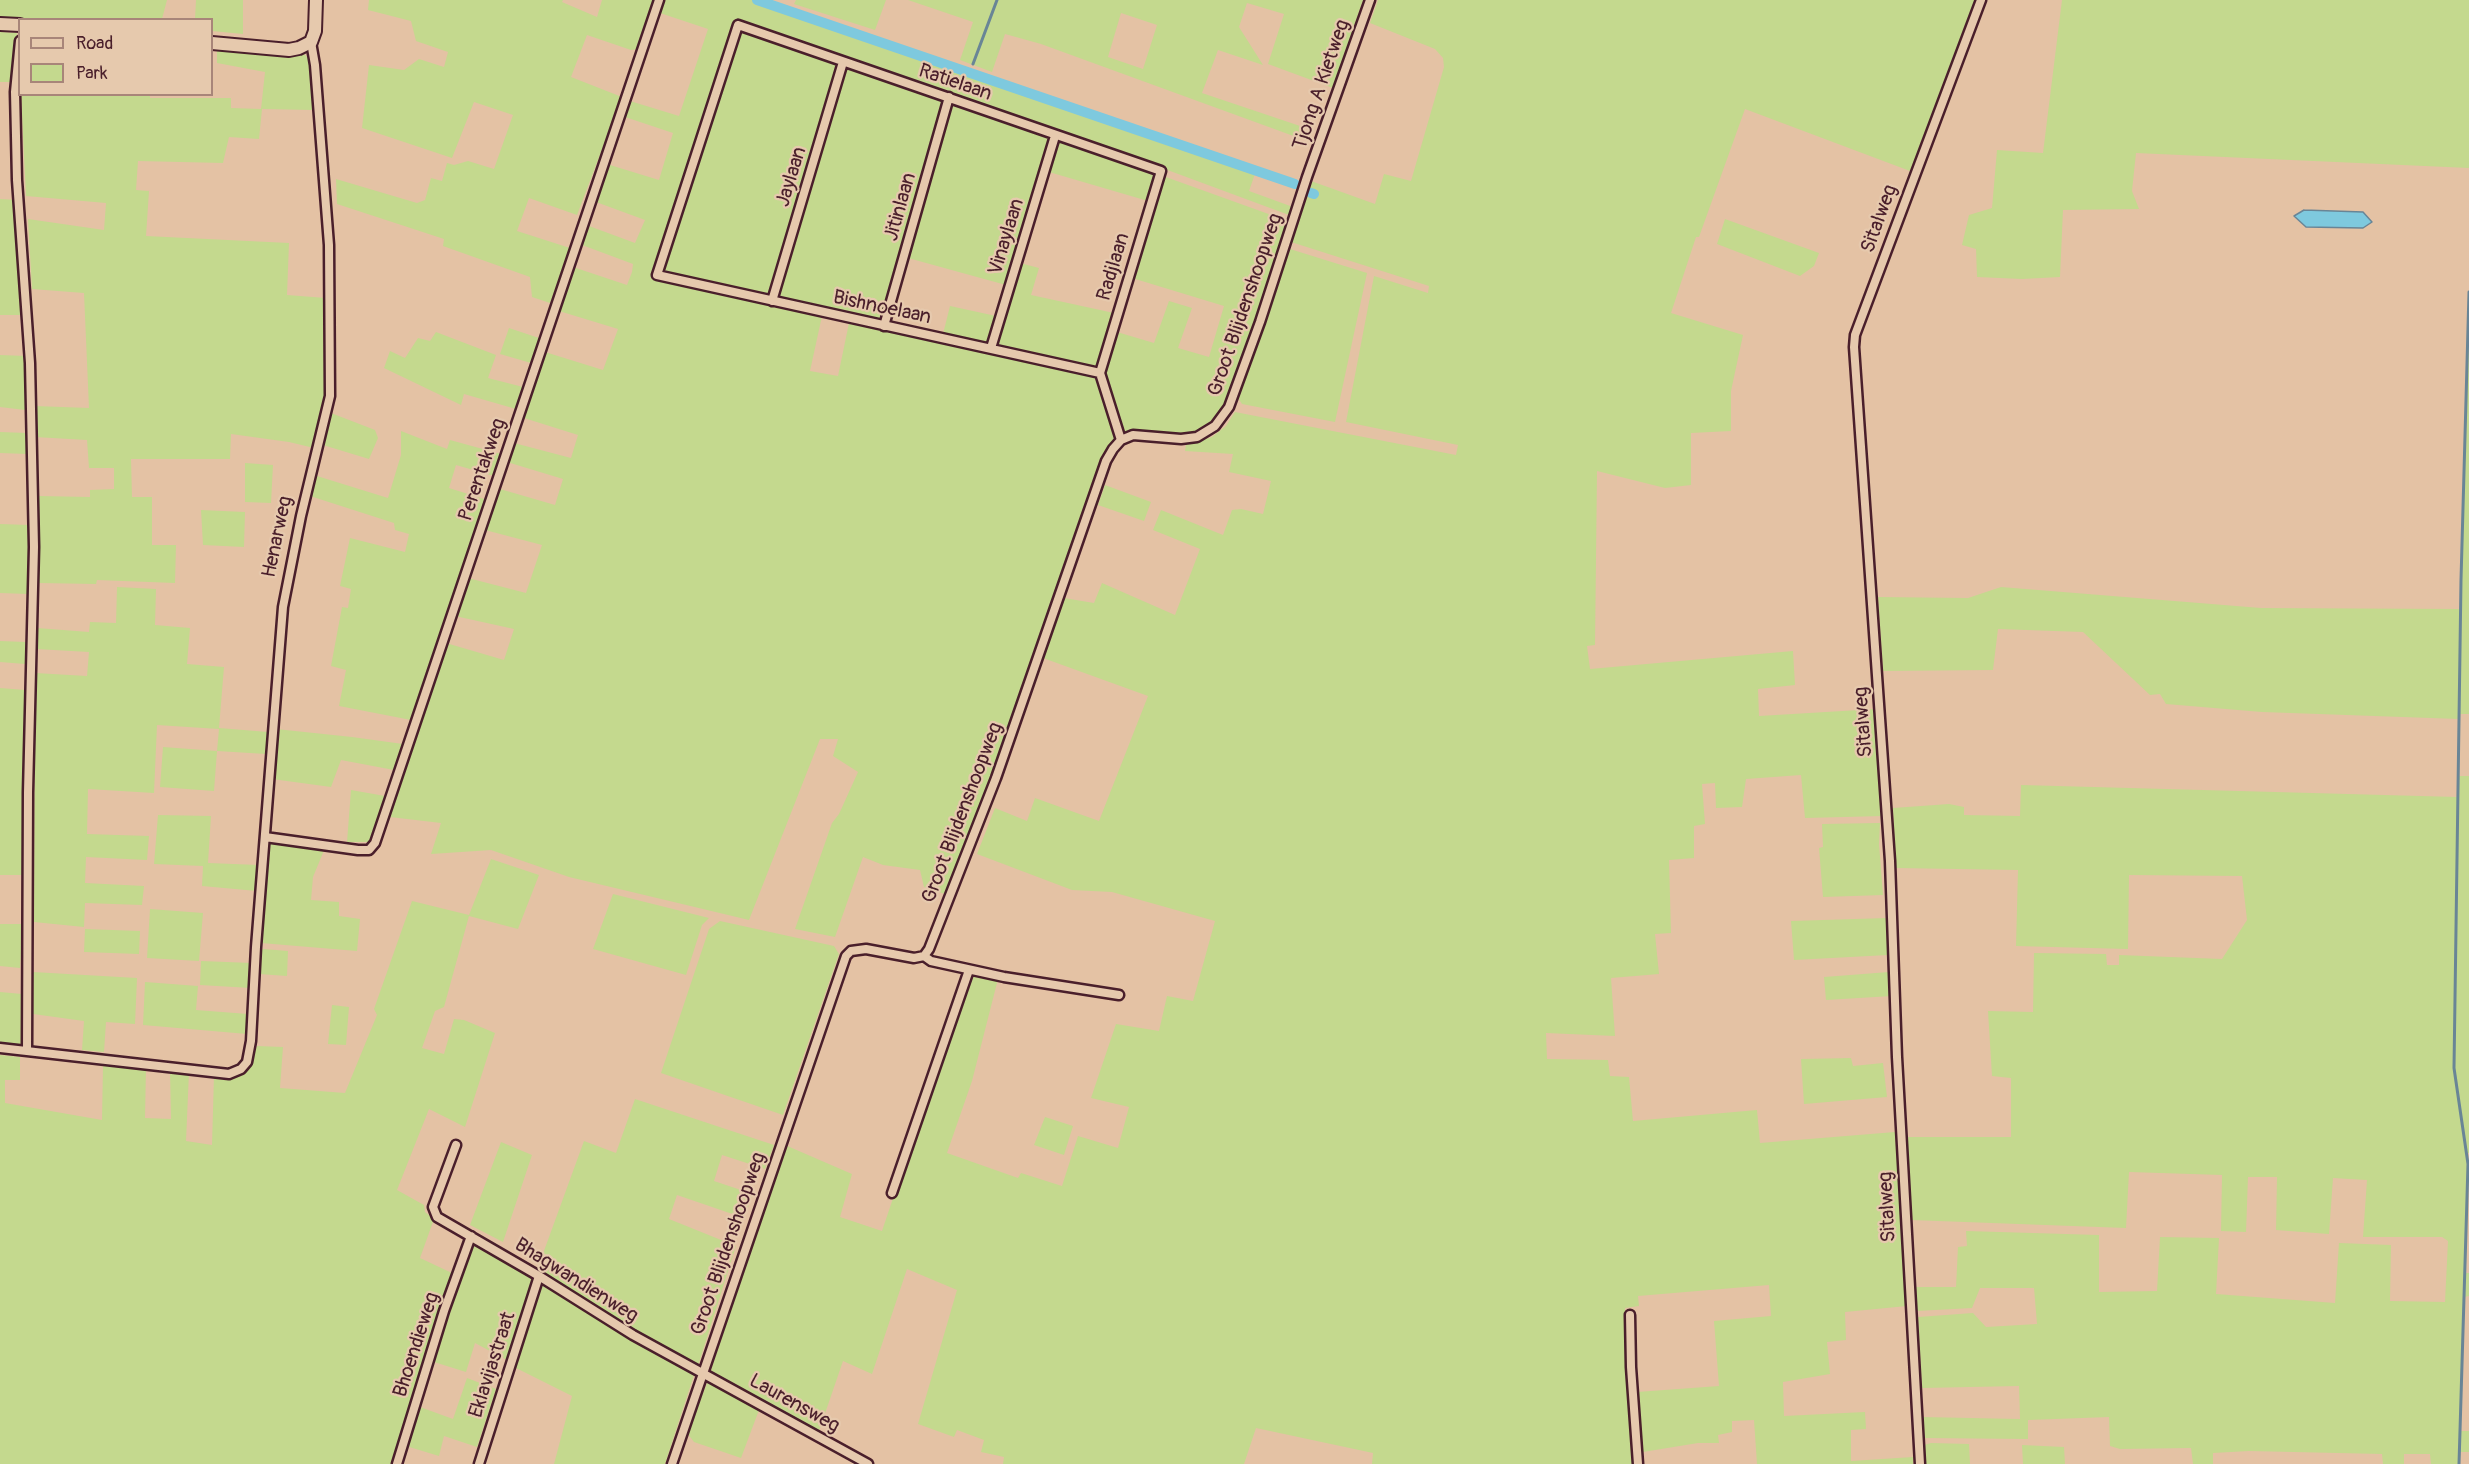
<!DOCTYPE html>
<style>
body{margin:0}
#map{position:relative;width:2469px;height:1464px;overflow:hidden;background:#e4c2a4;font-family:Pangolin,sans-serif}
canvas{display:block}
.legend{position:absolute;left:18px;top:18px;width:195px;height:78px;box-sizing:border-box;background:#e6c9ad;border:2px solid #a88579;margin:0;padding:8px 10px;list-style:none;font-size:18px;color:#4a1f2b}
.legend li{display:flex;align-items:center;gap:12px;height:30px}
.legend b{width:30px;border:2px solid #a88579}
</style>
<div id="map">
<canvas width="2469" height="1464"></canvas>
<ul class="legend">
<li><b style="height:8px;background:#e6c9ad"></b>Road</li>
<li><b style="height:16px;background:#c4d98e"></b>Park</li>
</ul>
</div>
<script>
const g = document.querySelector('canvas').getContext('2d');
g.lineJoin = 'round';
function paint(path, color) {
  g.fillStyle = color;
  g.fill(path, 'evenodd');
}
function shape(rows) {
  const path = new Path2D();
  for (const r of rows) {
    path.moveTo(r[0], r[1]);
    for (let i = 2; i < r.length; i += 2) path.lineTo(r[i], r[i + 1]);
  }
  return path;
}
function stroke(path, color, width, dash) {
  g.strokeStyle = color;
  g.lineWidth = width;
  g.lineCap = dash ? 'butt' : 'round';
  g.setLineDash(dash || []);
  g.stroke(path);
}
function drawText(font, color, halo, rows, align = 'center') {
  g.font = font + ' Pangolin,sans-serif';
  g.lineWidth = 4.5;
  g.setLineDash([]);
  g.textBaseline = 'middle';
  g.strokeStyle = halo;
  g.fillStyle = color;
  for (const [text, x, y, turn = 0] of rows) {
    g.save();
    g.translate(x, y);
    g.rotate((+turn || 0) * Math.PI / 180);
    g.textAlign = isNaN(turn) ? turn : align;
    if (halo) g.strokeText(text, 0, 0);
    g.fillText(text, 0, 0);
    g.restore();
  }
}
paint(shape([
 [0,0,167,0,162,19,28,20,0,17],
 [196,0,243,0,243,34,212,31,212,20,195,19],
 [369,0,563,0,562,2,597,17,602,0,655,0,638,49,631,50,587,35,571,77,622,97,577,215,529,198,517,231,570,248,550,303,532,297,530,277,443,246,444,239,337,204,336,179,417,203,425,200,431,178,442,181,447,163,454,165,468,161,494,169,513,115,474,102,452,158,362,128,369,65,404,70,419,59,444,67,448,52,416,41,411,21,368,10],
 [664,0,757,0,1256,171,1249,191,1293,207,1289,215,1162,168,736,22,652,277,822,316,810,371,838,376,849,323,1097,376,1116,431,1115,439,1106,450,948,895,924,887,920,870,883,865,863,857,835,937,795,929,832,823,839,814,858,772,833,756,838,739,820,739,749,920,569,877,491,850,431,854,441,823,390,817,446,643,504,660,514,629,455,616,468,578,526,593,542,545,485,530,500,489,555,505,563,479,507,462,514,443,571,458,578,435,524,418,545,352,603,370,618,329,559,311,573,267,627,285,632,272,633,264,582,245,589,226,635,243,645,220,596,202,610,165,659,180,673,133,625,117,630,101,679,116,708,29,660,13],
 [796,0,886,0,875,30,794,4],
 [908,0,1363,0,1333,88,1268,64,1284,14,1247,3,1239,27,1263,65,1218,50,1202,93,1303,127,1299,138,1041,44,1005,34,992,72,960,60,973,22],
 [1121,13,1157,25,1143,69,1108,57],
 [1378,0,1977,0,1910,171,1745,109,1699,237,1696,237,1671,313,1743,335,1731,391,1731,431,1691,433,1691,485,1665,488,1597,471,1595,645,1587,646,1590,669,1793,651,1795,685,1758,689,1759,716,1876,709,1883,816,1805,818,1801,775,1746,779,1742,807,1716,808,1715,783,1702,784,1705,824,1694,826,1694,858,1669,860,1671,933,1655,934,1659,974,1611,978,1615,1036,1546,1033,1547,1059,1608,1060,1610,1076,1629,1077,1633,1121,1757,1110,1760,1143,1895,1132,1907,1306,1845,1312,1846,1340,1827,1342,1830,1374,1783,1382,1784,1416,1865,1412,1866,1429,1851,1430,1851,1461,1913,1457,1913,1464,1757,1464,1754,1420,1732,1421,1732,1432,1718,1435,1719,1443,1698,1443,1643,1452,1637,1392,1719,1386,1714,1321,1771,1316,1769,1285,1638,1296,1639,1306,1625,1308,1635,1464,1372,1464,1373,1453,1256,1428,1244,1464,1003,1464,1004,1457,981,1452,984,1440,957,1430,954,1437,918,1424,957,1290,907,1269,872,1374,843,1361,819,1431,716,1376,711,1370,785,1145,852,1174,840,1217,882,1231,969,972,998,979,972,1081,947,1153,1018,1178,1021,1173,1062,1186,1078,1136,1118,1148,1129,1107,1091,1098,1116,1024,1159,1031,1167,996,1193,1001,1215,921,1112,892,1072,890,977,854,995,808,1027,821,1035,798,1099,821,1148,696,1043,658,1064,598,1094,603,1102,583,1175,615,1200,549,1153,530,1161,510,1223,535,1232,510,1241,509,1263,514,1271,481,1229,472,1233,454,1185,451,1186,445,1212,437,1226,426,1235,412,1456,455,1458,445,1346,422,1374,276,1428,293,1429,286,1291,242,1311,181,1375,204,1384,174,1411,181,1444,67,1443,58,1435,49,1370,23],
 [2062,0,2469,0,2469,168,2136,153,2132,191,2139,209,2063,210,2060,277,2022,279,1977,277,1976,249,1962,245,1969,215,1992,208,1997,150,2043,153],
 [740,28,839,65,769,298,661,273],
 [0,32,17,33,11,82,0,82],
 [217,46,304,54,310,60,313,72,313,110,262,109,259,139,229,137,223,163,138,161,136,190,149,191,146,236,289,243,287,295,326,298,325,335,328,395,314,448,289,442,231,434,230,459,131,459,132,497,152,497,152,545,176,545,175,583,97,580,96,584,38,583,39,496,90,497,90,490,114,489,114,468,89,468,87,440,35,437,35,406,89,408,84,293,32,289,28,219,104,230,106,203,26,196,21,95,150,94,150,98,231,98,231,108,261,109,265,72,217,63],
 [847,67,944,101,880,322,776,299],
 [952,102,1051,138,1006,285,908,258],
 [1059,141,1157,174,1148,201,1049,172],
 [1163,176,1288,221,1228,400,1219,417,1210,426,1198,433,1181,436,1124,436,1105,375,1117,332,1154,343,1169,301,1192,308,1178,348,1209,357,1224,306,1132,278],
 [0,199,18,200,22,261,22,315,0,315],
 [1725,219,1819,253,1814,266,1800,276,1717,244],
 [1290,249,1367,273,1335,422,1242,404,1238,398],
 [1020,263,1039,268,1031,295,1114,313,1097,368,996,347],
 [2469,292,2469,714,2459,714,2459,719,2262,712,2166,704,2160,694,2150,695,2083,632,1998,629,1993,670,1883,671,1878,597,1968,598,2001,587,2261,608,2460,609],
 [950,306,996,316,988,344,943,334],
 [509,328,539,338,531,363,500,354],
 [436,332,496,355,488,378,523,387,516,409,464,394,461,405,384,368,390,351,405,358,418,338,430,341],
 [0,355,26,356,25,410,0,407],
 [331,413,375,430,378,438,369,459,323,445],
 [401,431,447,449,450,440,501,454,494,476,456,465,449,488,487,500,411,720,339,706,346,670,331,666,342,607,348,608,351,589,340,586,350,538,405,552,409,534,395,530,394,523,310,496,317,476,388,498,401,455],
 [0,432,27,433,27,454,0,453],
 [245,463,273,465,271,503,245,502],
 [1105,485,1151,502,1144,521,1098,505],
 [201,510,245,512,244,547,203,545],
 [0,524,29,525,28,594,0,593],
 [117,587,156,589,155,625,190,628,187,664,224,667,219,728,268,732,266,754,217,751,214,791,160,787,163,747,217,751,219,729,157,725,154,793,88,789,87,834,149,836,147,860,86,857,85,883,144,886,142,905,85,903,84,927,34,922,35,673,87,676,89,652,36,649,37,628,89,632,90,622,116,623],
 [0,641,26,642,25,664,0,662],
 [0,688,25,690,22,875,0,875],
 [276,729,352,737,403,744,394,770,341,760,331,787,272,779],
 [2458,776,2469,776,2469,1153,2467,1153,2468,1164,2465,1273,2469,1273,2469,1296,2464,1297,2460,1431,2469,1431,2469,1452,2460,1452,2459,1464,2431,1464,2430,1454,2404,1454,2404,1464,2383,1464,2382,1454,2249,1451,2213,1453,2213,1464,2193,1464,2191,1448,2120,1449,2110,1446,2109,1417,2028,1420,2028,1439,1923,1438,1922,1417,2020,1419,2019,1386,1922,1388,1918,1317,1973,1313,1986,1327,2037,1324,2034,1288,1980,1288,1972,1308,1917,1311,1916,1287,1956,1287,1958,1247,1967,1246,1966,1231,2099,1235,2099,1292,2157,1291,2160,1237,2219,1238,2216,1294,2335,1303,2339,1243,2391,1245,2390,1301,2445,1302,2448,1241,2442,1237,2363,1237,2367,1180,2333,1178,2329,1234,2276,1230,2277,1177,2248,1177,2246,1232,2221,1231,2222,1175,2129,1172,2126,1228,1911,1220,1907,1137,2011,1137,2011,1078,1992,1076,1988,1011,2033,1012,2034,953,2106,954,2107,965,2119,965,2119,955,2222,959,2247,920,2242,876,2129,875,2128,949,2016,946,2018,870,1896,868,1893,808,1949,804,1964,807,1964,815,2020,816,2021,785,2457,797],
 [351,790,385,796,373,839,368,842,347,842],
 [158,815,211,816,208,863,259,865,257,891,202,886,203,866,154,864],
 [1880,823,1879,844,1883,895,1823,897,1819,848,1823,847,1822,824],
 [269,841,325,848,313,877,311,900,339,902,339,916,360,919,357,951,261,943],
 [491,859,539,875,518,929,469,916,444,1007,435,1011,422,1048,444,1054,454,1019,464,1020,495,1033,465,1127,429,1109,397,1190,424,1205,425,1212,434,1219,420,1258,452,1273,391,1464,0,1464,0,1055,20,1057,20,1080,5,1080,5,1103,102,1120,103,1065,146,1067,145,1118,171,1119,170,1070,189,1072,186,1141,212,1145,214,1075,230,1077,242,1073,250,1066,257,1046,283,1047,280,1088,345,1093,377,1015,374,1009,412,901,469,915],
 [613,894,709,918,702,925,686,975,593,949],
 [150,909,203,913,199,961,147,958],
 [1887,918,1888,955,1794,960,1791,921],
 [720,921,834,946,839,954,783,1115,661,1073,709,929],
 [0,924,23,924,20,968,0,966],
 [85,929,140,931,139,954,84,952],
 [264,949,288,951,287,976,259,974,260,950],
 [201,961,252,963,251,988,200,985],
 [33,972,137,978,135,1024,106,1022,104,1052,82,1050,84,1021,33,1014],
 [1889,972,1892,979,1892,996,1826,1000,1824,977],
 [145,982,198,986,196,1010,248,1014,247,1034,143,1025],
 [0,992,22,994,22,1044,0,1046],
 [332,1005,349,1007,346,1045,328,1044],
 [1851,1058,1853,1066,1883,1063,1887,1097,1804,1104,1801,1059],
 [635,1099,774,1145,765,1169,722,1155,714,1181,753,1194,744,1218,677,1195,669,1219,736,1246,697,1369,635,1332,537,1270,584,1141,616,1153],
 [1045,1117,1073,1126,1064,1155,1034,1145],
 [501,1142,532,1155,503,1242,470,1225],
 [473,1242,535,1278,507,1360,475,1343,466,1372,434,1362],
 [541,1282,694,1375,665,1464,554,1464,572,1396,514,1367],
 [467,1378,496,1389,477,1447,444,1436,439,1456,406,1446,420,1407,453,1419],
 [708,1381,759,1410,741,1458,694,1442,687,1433],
 [1931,1443,1969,1444,1970,1464,1925,1464,1924,1445],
 [2022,1445,2064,1447,2065,1464,2023,1464]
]), '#c4d98e');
const water = shape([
 [2304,210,2363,212,2372,222,2363,228,2306,227,2294,216,2304,210]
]);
paint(water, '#7ec9de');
stroke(water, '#698596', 1.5);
stroke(shape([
 [973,64,997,0],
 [2459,1464,2468,1164,2454,1068,2461,580,2469,292]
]), '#698596', 3);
stroke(shape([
 [757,0,1295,184],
 [1311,193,1314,194]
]), '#7ec9de', 10);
const street = shape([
 [738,25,1161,171,1100,373,657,275,738,25],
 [20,41,15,92,17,180,30,363,34,547,28,792,27,1051],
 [772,301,843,62],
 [884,326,949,97],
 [991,348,1055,136],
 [1100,373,1121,440],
 [265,837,358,850,369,850,375,843,659,0],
 [924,956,931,961,1004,977,1119,995],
 [0,1048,229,1074,241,1069,247,1062,251,1041,256,947,283,607,301,516,330,396,329,245,315,65,311,42],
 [456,1145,433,1207,437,1217,539,1276,633,1335,868,1464],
 [892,1193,969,970],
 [1630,1315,1631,1367,1638,1464],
 [397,1464,444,1311,471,1236],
 [479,1464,539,1276],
 [672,1464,846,956,851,951,866,949,914,958,924,956,929,949,996,778,1106,461,1113,449,1121,440,1133,435,1181,439,1197,437,1215,426,1229,407,1260,322,1307,177,1370,0],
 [1920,1464,1897,1057,1890,861,1854,347,1855,335,1981,0]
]);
const secondary = shape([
 [0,24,20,25],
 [212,43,289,50,299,48,311,42,315,31,316,0]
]);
stroke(street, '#4a1f2b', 13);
stroke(secondary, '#4a1f2b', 16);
stroke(street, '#e6c9ad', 8);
stroke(secondary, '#e6c9ad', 12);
drawText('20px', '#4a1f2b', '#e6c9ad', [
 ["Ratielaan",955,83,19],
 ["Tjong A Kietweg",1322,85,-71],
 ["Jaylaan",792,177,-73],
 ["Jitinlaan",901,207,-74],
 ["Sitalweg",1880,219,-70],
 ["Vinaylaan",1007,237,-73],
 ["Radjlaan",1114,267,-73],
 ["Groot Blijdenshoopweg",1246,305,-71],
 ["Bishnoelaan",882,308,12],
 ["Perentakweg",483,470,-71],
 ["Henarweg",278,537,-78],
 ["Sitalweg",1864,722,-94],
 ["Groot Blijdenshoopweg",963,813,-69],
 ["Sitalweg",1888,1207,-93],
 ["Groot Blijdenshoopweg",729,1244,-71],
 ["Bhagwandienweg",576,1281,32],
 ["Bhoendieweg",417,1345,-72],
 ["Eklavijastraat",493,1365,-72],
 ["Laurensweg",794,1404,29]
]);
</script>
